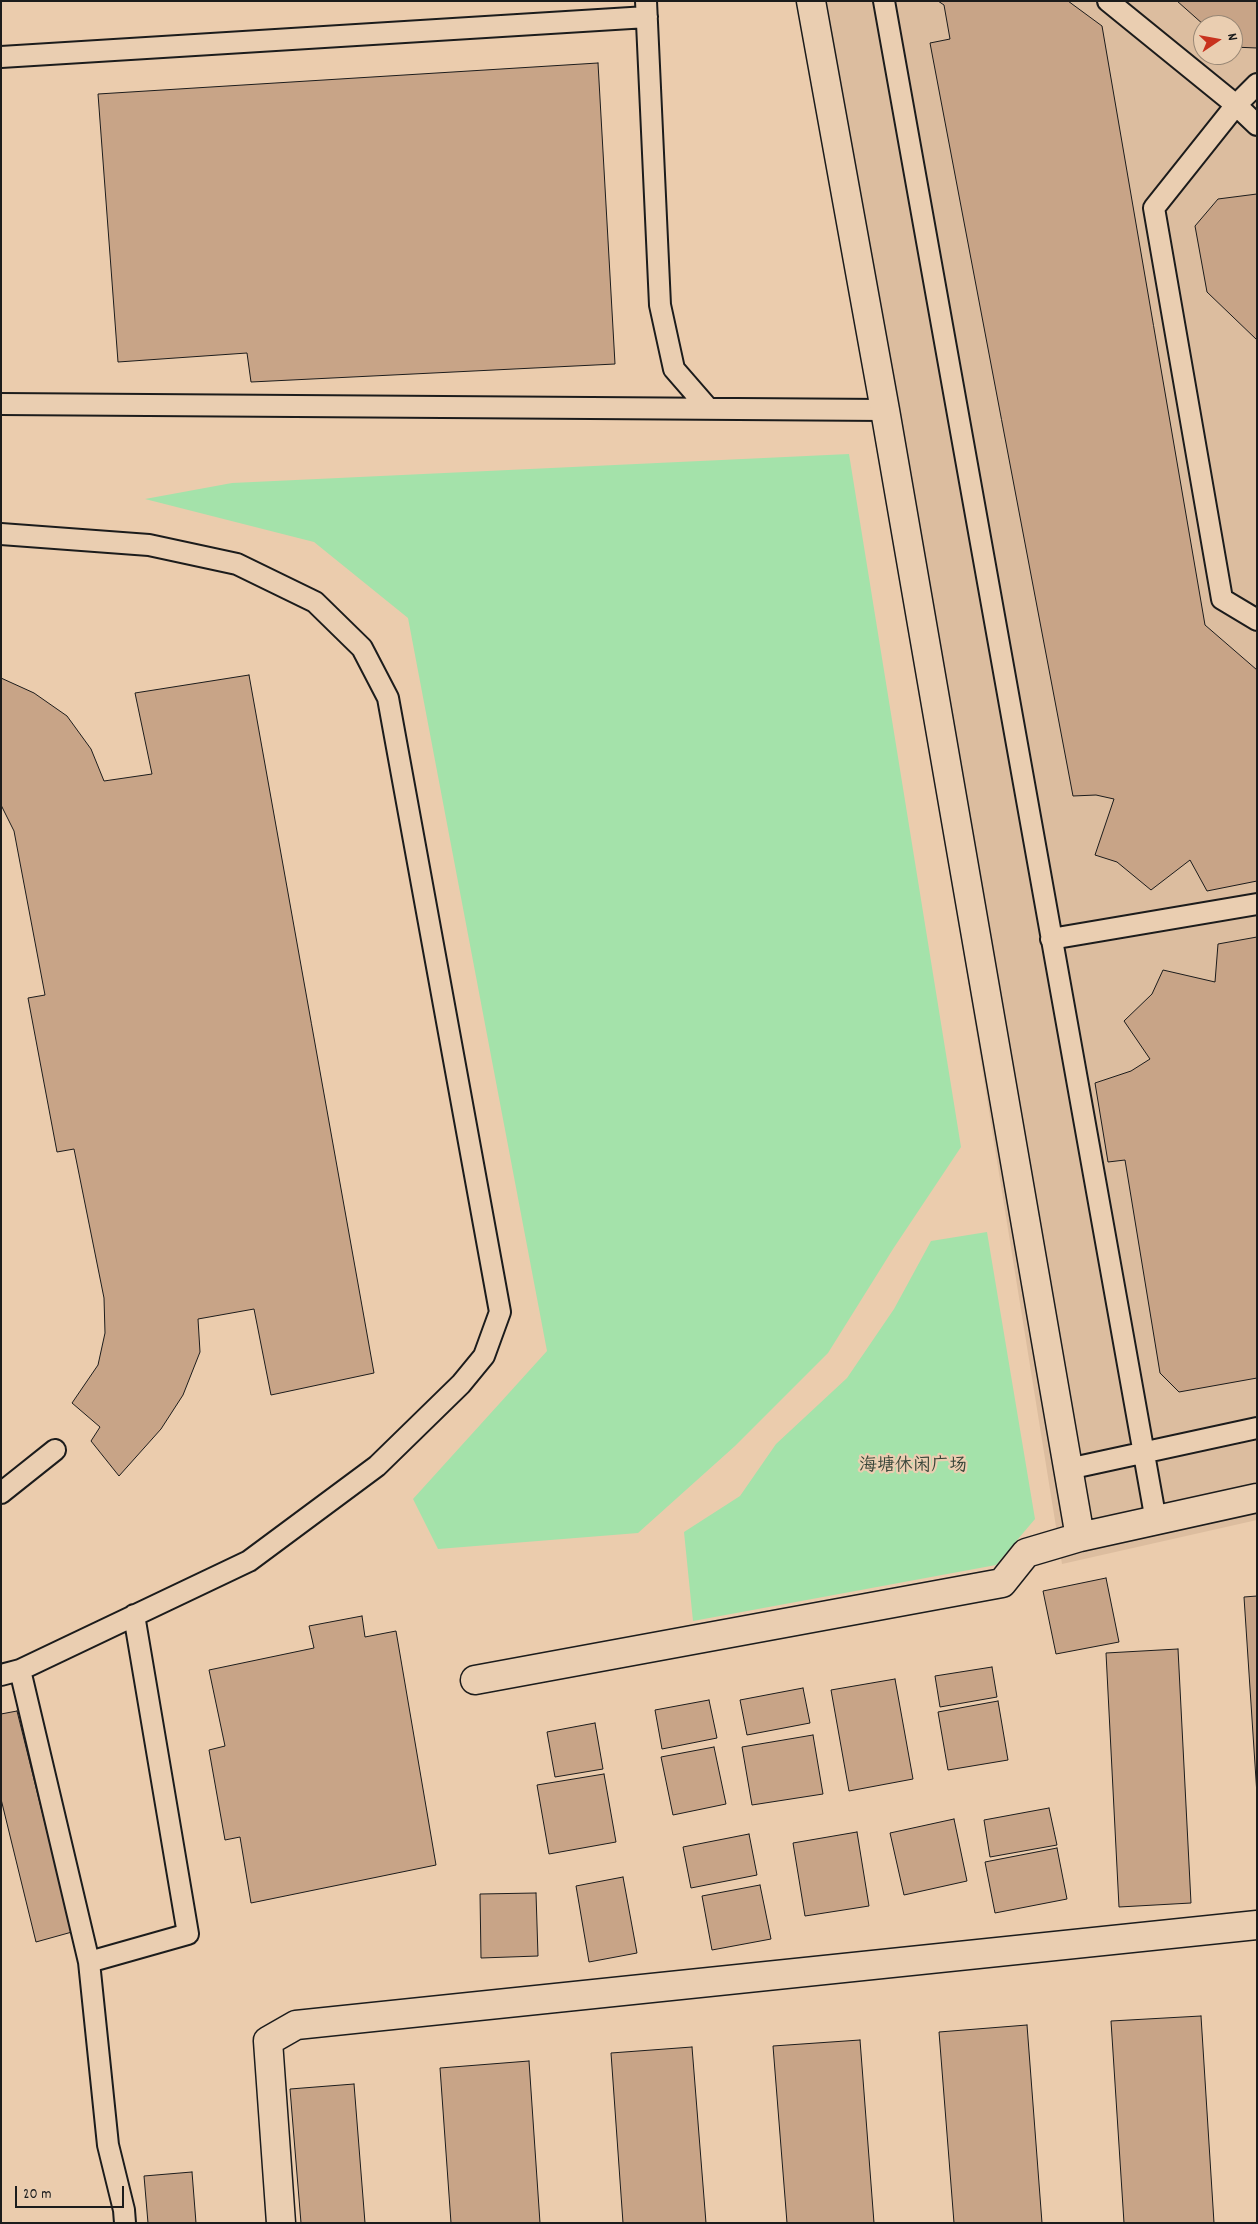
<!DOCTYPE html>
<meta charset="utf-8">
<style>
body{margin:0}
#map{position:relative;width:1258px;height:2224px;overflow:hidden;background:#ebccad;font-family:Dekko,sans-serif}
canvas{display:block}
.frame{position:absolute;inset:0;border:2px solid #1c1c1c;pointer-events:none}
.north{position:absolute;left:1193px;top:15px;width:50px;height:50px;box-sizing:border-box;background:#eaceb1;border:1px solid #988775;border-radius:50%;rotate:78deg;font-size:14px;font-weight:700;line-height:20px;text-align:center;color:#1c1c1c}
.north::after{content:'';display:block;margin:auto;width:18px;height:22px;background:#c8321e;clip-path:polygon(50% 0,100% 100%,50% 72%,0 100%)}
.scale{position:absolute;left:15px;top:2186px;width:109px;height:22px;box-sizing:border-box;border:2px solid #1c1c1c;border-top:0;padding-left:6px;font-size:15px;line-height:18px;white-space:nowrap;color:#1c1c1c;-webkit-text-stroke:4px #eaceb1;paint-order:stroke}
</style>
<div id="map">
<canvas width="1258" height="2224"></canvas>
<div class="frame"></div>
<div class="north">N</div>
<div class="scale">20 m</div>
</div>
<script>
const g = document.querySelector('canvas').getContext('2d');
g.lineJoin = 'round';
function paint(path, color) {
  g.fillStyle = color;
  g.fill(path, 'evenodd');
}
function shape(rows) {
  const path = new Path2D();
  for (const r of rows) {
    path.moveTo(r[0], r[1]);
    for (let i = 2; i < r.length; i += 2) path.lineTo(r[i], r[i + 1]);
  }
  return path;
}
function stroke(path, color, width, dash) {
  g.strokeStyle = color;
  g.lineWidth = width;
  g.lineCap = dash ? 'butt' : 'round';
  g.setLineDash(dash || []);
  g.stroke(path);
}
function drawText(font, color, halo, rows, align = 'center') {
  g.font = font + ' Dekko,"LXGW WenKai TC",sans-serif';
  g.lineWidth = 4.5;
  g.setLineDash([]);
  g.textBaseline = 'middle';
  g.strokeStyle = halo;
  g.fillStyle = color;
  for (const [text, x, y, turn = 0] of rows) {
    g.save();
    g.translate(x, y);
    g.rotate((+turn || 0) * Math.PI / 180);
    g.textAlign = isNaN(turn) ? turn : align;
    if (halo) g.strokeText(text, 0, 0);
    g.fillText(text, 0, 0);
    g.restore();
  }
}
paint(shape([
 [810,1,1257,1,1257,1520,1062,1564],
 [1203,25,1233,25,1233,55,1203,55]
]), '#dcbd9f');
paint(shape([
 [849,454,961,1147,893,1249,828,1353,735,1446,638,1533,438,1549,413,1499,547,1351,408,618,314,542,145,499,232,483],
 [987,1232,1035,1519,996,1565,693,1621,684,1532,740,1496,776,1444,847,1378,894,1309,931,1241]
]), '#a4e2aa');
const building = shape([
 [938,1,1068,1,1102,26,1205,625,1257,670,1257,881,1207,891,1190,860,1151,890,1117,862,1095,855,1114,799,1096,795,1073,796,930,43,950,39,944,5,938,1],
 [1177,1,1257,1,1257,48,1233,47,1233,25,1204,25,1177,1],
 [598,63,615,364,251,382,247,353,118,362,98,94,598,63],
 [1257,194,1257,340,1207,292,1195,226,1218,199,1257,194],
 [249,675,374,1373,271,1395,254,1309,198,1319,200,1352,183,1395,161,1429,119,1476,91,1441,100,1427,72,1403,98,1365,105,1333,104,1298,74,1149,57,1152,28,998,45,995,14,831,1,805,1,678,34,693,67,716,91,749,104,781,152,774,135,693,249,675],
 [1257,937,1257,1378,1179,1392,1160,1373,1125,1160,1108,1162,1095,1083,1131,1071,1150,1059,1124,1021,1152,994,1163,970,1215,982,1218,944,1257,937],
 [1106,1578,1119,1642,1056,1654,1043,1591,1106,1578],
 [1257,1596,1257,1795,1244,1597,1257,1596],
 [362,1616,365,1637,396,1631,436,1865,251,1903,240,1837,225,1840,209,1750,225,1746,209,1670,314,1648,309,1626,362,1616],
 [1178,1649,1191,1903,1119,1907,1106,1653,1178,1649],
 [992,1667,997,1697,940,1707,935,1676,992,1667],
 [895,1679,913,1779,849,1791,831,1690,895,1679],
 [803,1688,810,1723,747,1735,740,1700,803,1688],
 [709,1700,717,1738,662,1749,655,1710,709,1700],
 [998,1701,1008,1760,948,1770,938,1712,998,1701],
 [17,1711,72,1932,36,1942,1,1799,1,1714,17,1711],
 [595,1723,603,1769,555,1777,547,1732,595,1723],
 [813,1735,823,1794,752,1805,742,1747,813,1735],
 [714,1747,726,1804,673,1815,661,1757,714,1747],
 [604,1774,616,1842,549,1854,537,1785,604,1774],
 [1049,1808,1057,1845,990,1857,984,1820,1049,1808],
 [954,1819,967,1881,904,1895,890,1833,954,1819],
 [857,1832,869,1906,805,1916,793,1843,857,1832],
 [749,1834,757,1875,691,1888,683,1847,749,1834],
 [1057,1848,1067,1899,995,1913,985,1862,1057,1848],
 [623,1877,637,1953,589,1962,576,1886,623,1877],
 [760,1885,771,1939,712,1950,702,1896,760,1885],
 [536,1893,538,1956,481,1958,480,1894,536,1893],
 [1201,2016,1214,2223,1124,2223,1111,2021,1201,2016],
 [1027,2025,1042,2223,954,2223,939,2032,1027,2025],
 [860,2040,874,2223,787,2223,773,2046,860,2040],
 [692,2047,706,2223,623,2223,611,2053,692,2047],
 [529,2061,540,2223,451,2223,440,2068,529,2061],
 [354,2084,365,2223,301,2223,290,2089,354,2084],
 [192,2172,196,2223,148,2223,144,2176,192,2172]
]);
paint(building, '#c8a487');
stroke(building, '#1c1c1c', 1);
const lane = shape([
 [646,1,660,305,674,369,707,407],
 [884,1,1156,1521],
 [1108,1,1236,105,1257,125],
 [1,57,647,17],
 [1257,84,1236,105,1154,208,1222,599,1257,620],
 [1,404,885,410],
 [1,534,149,545,237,564,315,602,362,648,388,698,500,1312,484,1356,461,1384,377,1466,249,1561,20,1670,1,1675],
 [1051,939,1257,904],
 [1068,1469,1257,1428],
 [1,1493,55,1450],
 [20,1670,89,1962,108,2145,124,2210,125,2223],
 [89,1962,188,1934,134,1615]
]);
const street = shape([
 [811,1,885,410,1080,1537,1257,1498],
 [475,1680,1002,1583,1026,1553,1080,1537],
 [281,2223,268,2041,296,2025,1257,1925]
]);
stroke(lane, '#1c1c1c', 24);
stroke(street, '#1c1c1c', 31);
stroke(lane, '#eaceb1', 20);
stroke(street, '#eaceb1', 28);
drawText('18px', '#374438', '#eaceb1', [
 ["海塘休闲广场",913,1468]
]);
</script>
